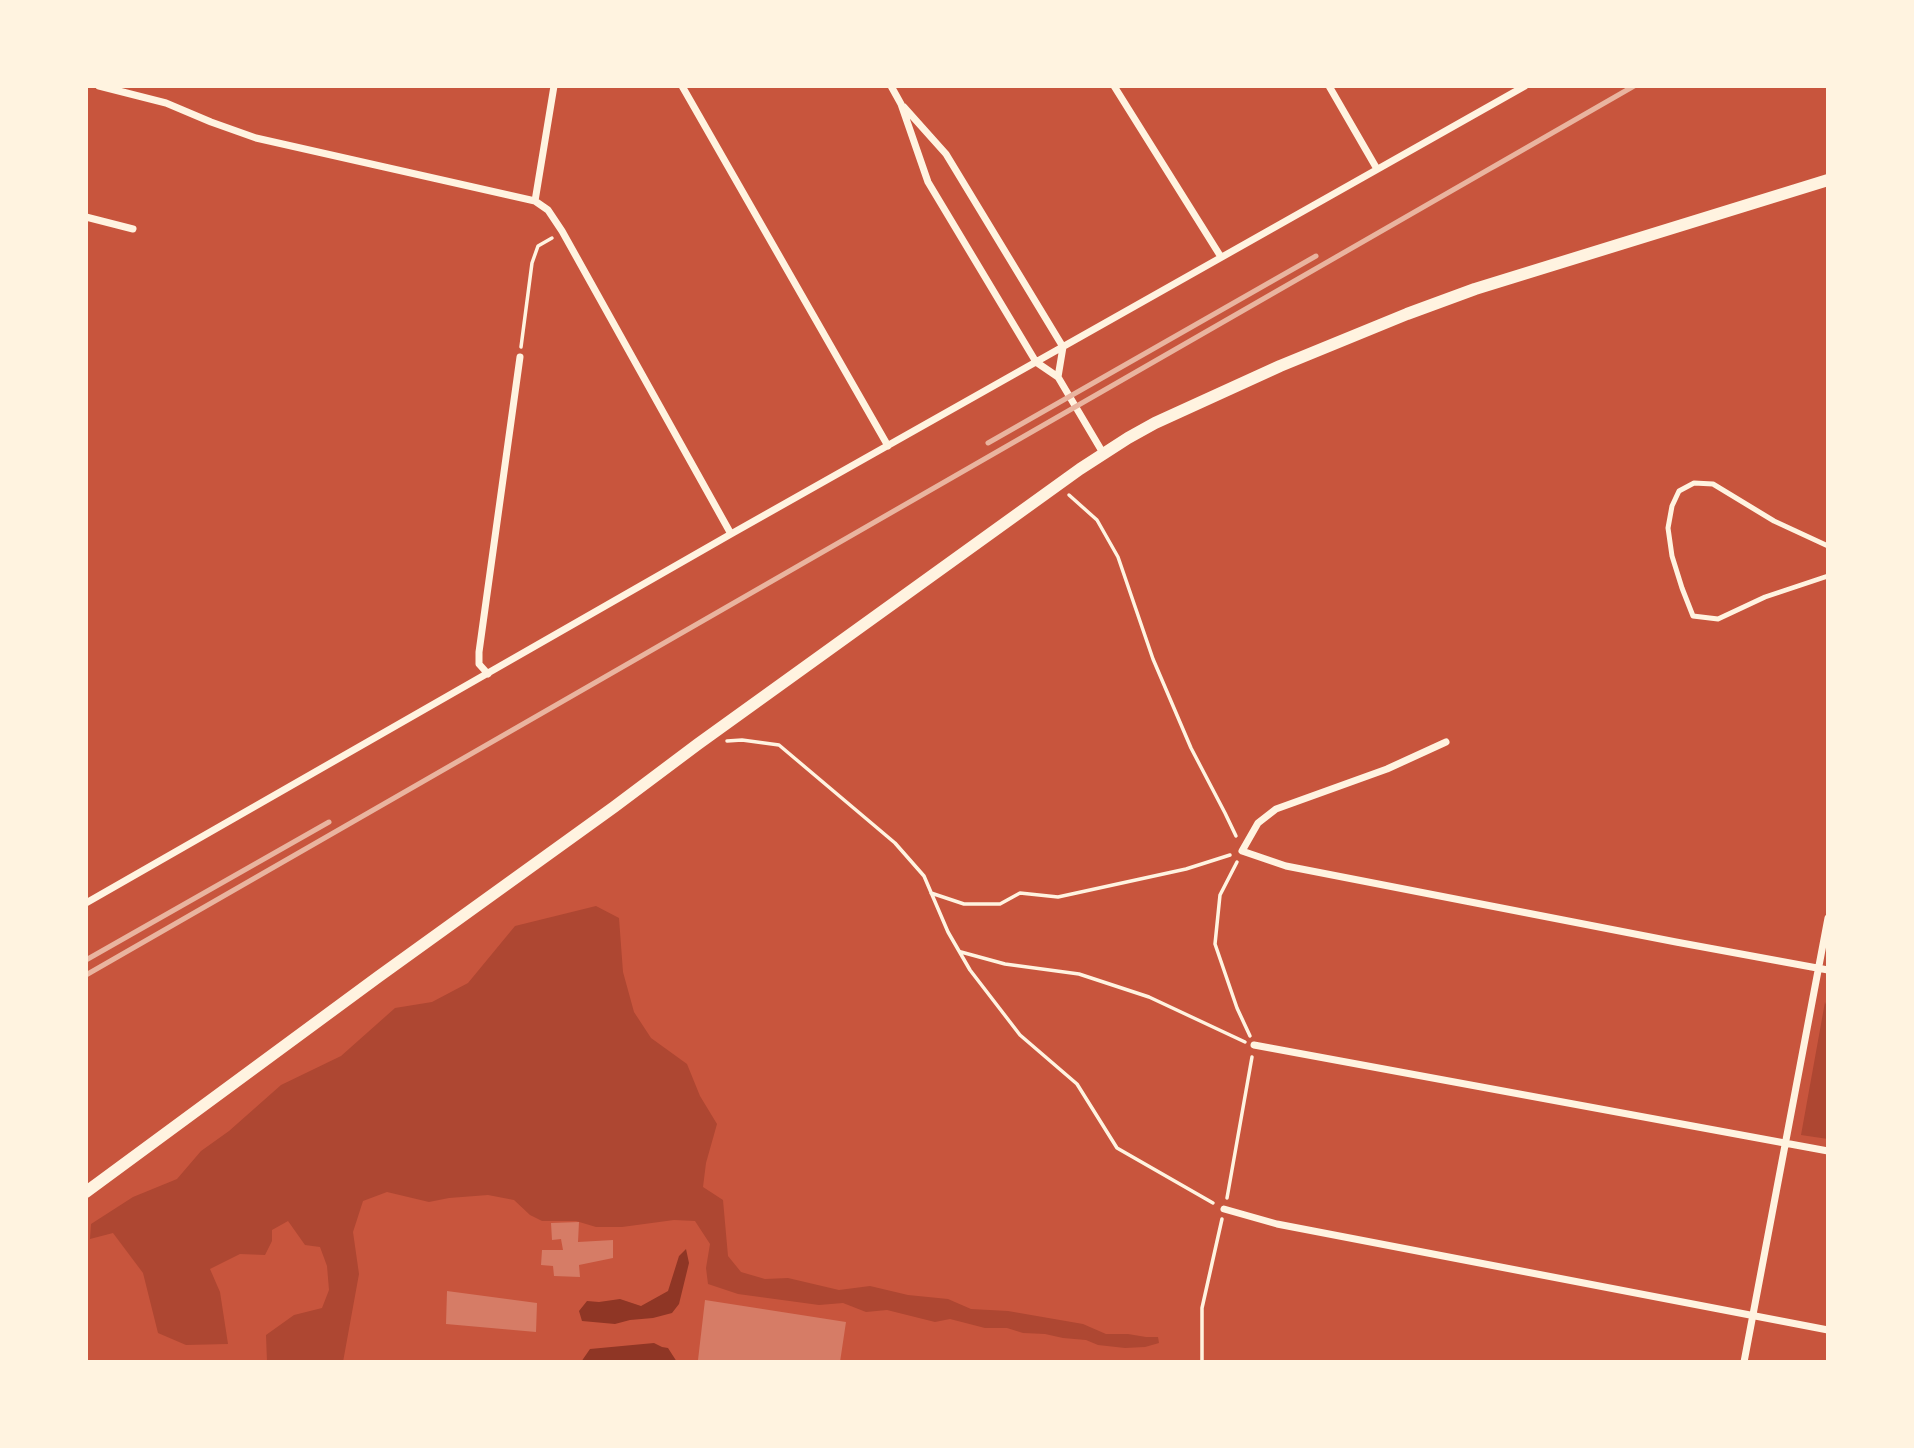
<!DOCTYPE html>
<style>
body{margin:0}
#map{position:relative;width:1914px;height:1448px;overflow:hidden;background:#c8553d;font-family:Jost,sans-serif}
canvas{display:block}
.frame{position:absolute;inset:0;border:88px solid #fff3e0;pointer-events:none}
</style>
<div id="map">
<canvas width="1914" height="1448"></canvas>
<div class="frame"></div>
</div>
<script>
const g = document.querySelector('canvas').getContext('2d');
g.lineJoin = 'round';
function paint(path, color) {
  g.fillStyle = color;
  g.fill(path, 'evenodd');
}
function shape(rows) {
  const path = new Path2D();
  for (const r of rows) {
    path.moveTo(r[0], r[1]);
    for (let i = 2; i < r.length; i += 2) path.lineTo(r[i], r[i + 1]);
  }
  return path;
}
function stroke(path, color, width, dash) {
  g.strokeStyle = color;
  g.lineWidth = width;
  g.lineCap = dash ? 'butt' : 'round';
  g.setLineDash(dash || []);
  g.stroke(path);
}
paint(shape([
 [596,906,619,918,623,972,634,1012,651,1038,687,1064,700,1096,717,1124,706,1163,703,1187,723,1200,728,1256,741,1272,765,1279,788,1278,839,1290,870,1286,908,1295,948,1299,971,1309,1008,1311,1083,1324,1106,1334,1128,1334,1146,1337,1158,1337,1159,1343,1145,1347,1125,1348,1098,1345,1086,1340,1063,1338,1045,1334,1023,1333,1007,1328,985,1328,950,1319,935,1322,887,1310,866,1312,843,1303,819,1305,738,1294,708,1284,706,1268,710,1244,695,1221,674,1220,622,1227,596,1227,576,1221,542,1221,530,1215,514,1200,488,1195,449,1198,429,1202,387,1192,363,1201,353,1232,359,1274,343,1362,267,1362,266,1335,294,1315,322,1308,329,1290,327,1266,320,1247,305,1245,288,1221,272,1230,272,1241,265,1255,240,1254,210,1269,220,1292,228,1344,186,1345,158,1333,143,1273,113,1233,90,1239,91,1224,133,1197,177,1179,201,1151,229,1131,281,1085,341,1056,395,1008,432,1002,468,983,515,926],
 [1825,1002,1828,1010,1828,1139,1801,1135]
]), '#ae4732');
paint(shape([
 [686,1249,689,1263,679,1304,672,1313,653,1318,630,1320,615,1324,582,1321,579,1311,587,1301,599,1302,620,1299,641,1306,668,1291,679,1256],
 [654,1343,662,1347,668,1348,677,1362,581,1362,590,1349]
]), '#8f3625');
paint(shape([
 [579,1222,578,1242,613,1240,613,1258,579,1265,580,1277,554,1276,553,1266,541,1265,542,1250,563,1250,561,1239,552,1240,551,1223],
 [447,1291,537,1303,536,1332,446,1324],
 [705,1300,846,1322,840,1362,717,1362,698,1360]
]), '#d67c66');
stroke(shape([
 [521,347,532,263,538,246,552,238],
 [1069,495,1097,520,1118,557,1153,659,1191,748,1225,813,1236,836],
 [727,741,742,740,779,745,895,843,924,876,948,932,970,970,1020,1035,1077,1084,1117,1148,1213,1203],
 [1237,862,1220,895,1215,944,1237,1008,1250,1036],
 [931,893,964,904,1000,904,1020,893,1058,897,1186,869,1230,855],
 [961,952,1005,964,1079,974,1149,997,1245,1042],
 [1227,1198,1252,1057],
 [1202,1362,1202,1308,1222,1219]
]), '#fff3e0', 3.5);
stroke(shape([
 [1828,546,1774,521,1713,484,1694,483,1679,491,1672,506,1668,528,1672,556,1682,588,1693,616,1718,619,1765,597,1828,576]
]), '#fff3e0', 5);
stroke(shape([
 [99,86,166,103,211,122,256,138,535,201,548,210,562,231,731,534],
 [682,86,888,446],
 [891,86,901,104,928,182,1036,362,1058,377,1103,453],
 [1114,86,1221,257],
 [1329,86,1377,169],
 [904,107,946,154,1063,347,1058,377],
 [535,201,554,86],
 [86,217,133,229],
 [488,674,479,664,479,652,520,357],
 [1446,742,1387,769,1276,809,1258,823,1242,851,1286,866,1676,942,1828,970],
 [86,903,731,534,1525,86],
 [1254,1045,1828,1151],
 [1224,1209,1277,1224,1828,1330],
 [1744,1362,1828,918]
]), '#fff3e0', 7);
stroke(shape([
 [86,1192,378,977,614,807,698,744,1080,469,1128,438,1155,423,1280,366,1407,314,1475,289,1828,180]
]), '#fff3e0', 12);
stroke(shape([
 [988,443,1316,256],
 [86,960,329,822],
 [86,975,1634,86]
]), '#e9b49f', 5);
</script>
